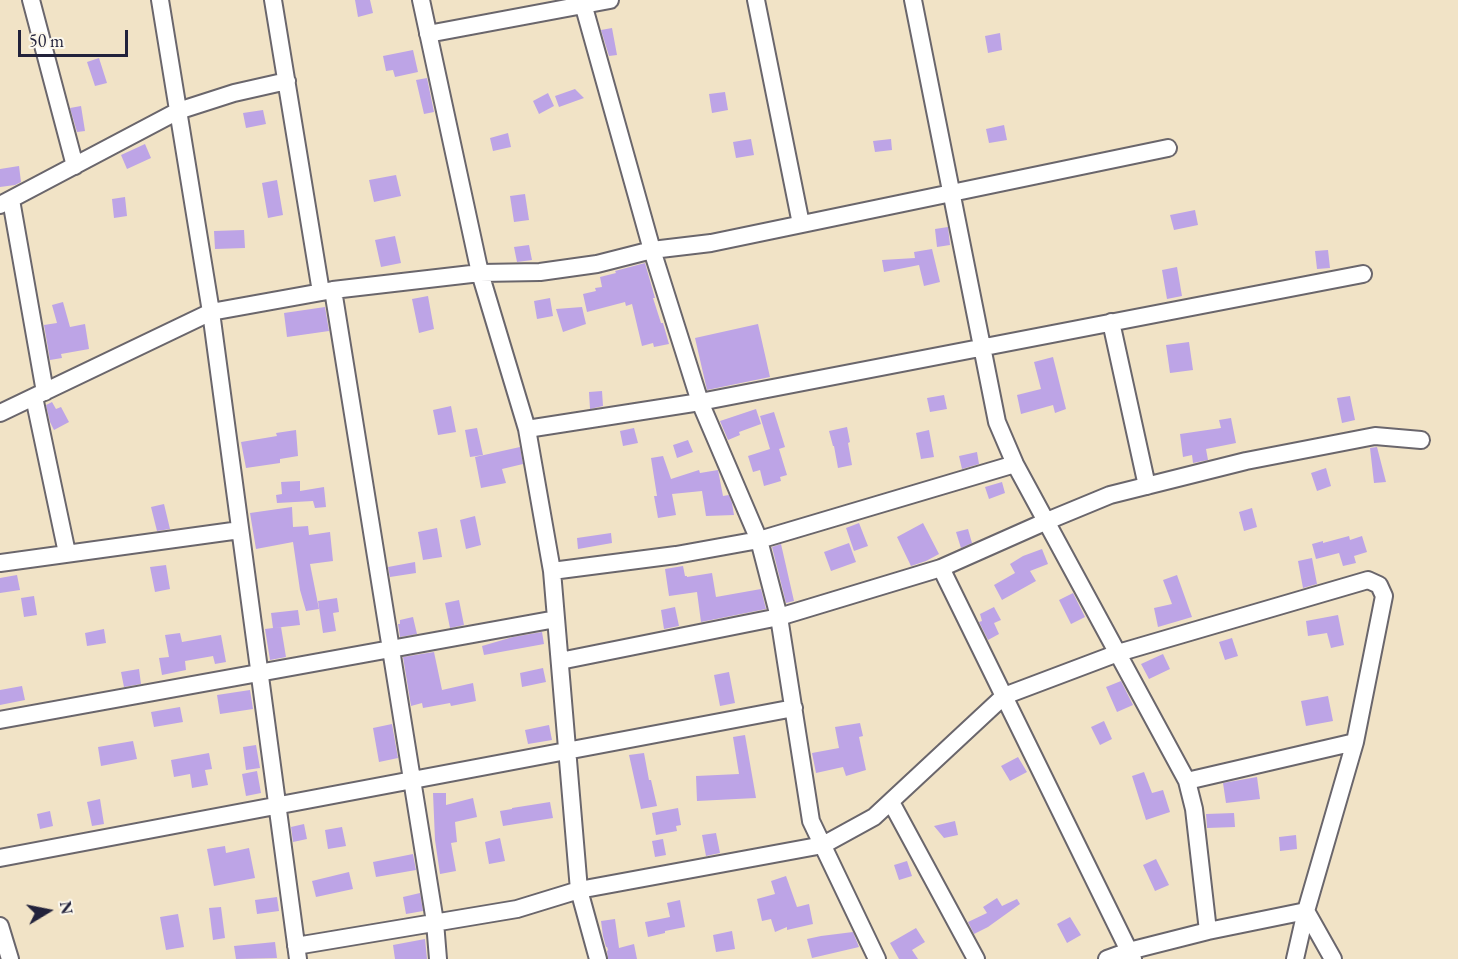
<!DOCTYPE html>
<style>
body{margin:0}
#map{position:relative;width:1458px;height:959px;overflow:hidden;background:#f1e3c6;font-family:"EB Garamond",serif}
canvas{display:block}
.north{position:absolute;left:18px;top:881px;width:60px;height:60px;-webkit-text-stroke:4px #fbf7ec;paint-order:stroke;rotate:80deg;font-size:16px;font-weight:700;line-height:24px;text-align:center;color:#22223b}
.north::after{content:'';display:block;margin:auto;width:21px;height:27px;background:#22223b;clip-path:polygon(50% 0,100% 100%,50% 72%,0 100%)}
.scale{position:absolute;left:18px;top:30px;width:110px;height:27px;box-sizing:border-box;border:3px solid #22223b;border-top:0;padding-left:8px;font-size:18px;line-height:21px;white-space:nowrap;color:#22223b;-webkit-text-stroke:4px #fbf7ec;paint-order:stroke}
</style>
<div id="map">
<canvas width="1458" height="959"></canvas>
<div class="north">N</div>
<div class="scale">50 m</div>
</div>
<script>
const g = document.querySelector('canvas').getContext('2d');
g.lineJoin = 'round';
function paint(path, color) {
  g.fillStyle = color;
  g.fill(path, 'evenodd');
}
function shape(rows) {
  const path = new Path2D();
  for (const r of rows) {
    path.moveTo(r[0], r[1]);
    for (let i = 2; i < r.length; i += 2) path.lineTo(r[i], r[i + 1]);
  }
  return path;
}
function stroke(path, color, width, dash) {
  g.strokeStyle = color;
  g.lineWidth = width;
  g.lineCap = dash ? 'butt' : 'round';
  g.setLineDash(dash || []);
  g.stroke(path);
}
paint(shape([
 [355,0,370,0,373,13,358,17],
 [612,28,617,55,609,56,601,30],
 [1000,33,1002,50,988,53,985,36],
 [413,50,418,72,395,77,393,70,386,71,383,56],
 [99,58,107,83,95,86,87,62],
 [427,78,434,112,424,114,416,80],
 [575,89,584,98,559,107,555,96],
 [725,92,728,110,712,113,709,94],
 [548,93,554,106,539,114,533,101],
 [81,106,85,131,77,132,70,108],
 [263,110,266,124,246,128,243,113],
 [1004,125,1007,140,989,143,986,129],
 [508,133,511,147,493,151,490,138],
 [751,139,754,155,736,158,733,142],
 [891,139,892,150,875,152,873,141],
 [145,144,151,158,127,169,121,155],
 [19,166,21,182,15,185,0,187,0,169],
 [396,175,401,196,374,202,369,180],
 [277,180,283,215,268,218,262,183],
 [525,194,529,220,514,222,510,196],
 [125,197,127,216,114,218,112,199],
 [1195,210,1198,225,1174,230,1170,215],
 [948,227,950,245,937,247,935,229],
 [244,230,245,248,215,249,214,231],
 [395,236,401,263,381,267,375,240],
 [529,245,532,260,517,262,514,247],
 [932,249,940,282,924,286,919,265,884,272,882,260,915,258,914,252],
 [1328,250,1330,268,1317,269,1315,251],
 [645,263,655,298,653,298,661,323,663,323,669,344,654,347,653,343,642,346,632,304,626,306,625,302,587,312,583,294,596,291,595,288,602,287,600,277,616,273,615,271],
 [1177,267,1182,296,1167,299,1162,270],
 [428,296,434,329,419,333,412,299],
 [550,298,553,316,537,319,534,301],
 [63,302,70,327,85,324,89,349,61,354,62,358,50,360,44,325,57,323,52,305],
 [325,307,329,331,287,337,284,313],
 [582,307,586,324,563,332,556,309],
 [758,324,770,377,707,390,695,338],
 [1189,342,1193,370,1170,373,1166,345],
 [1053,357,1066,409,1055,413,1053,405,1021,414,1017,395,1041,389,1034,362],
 [602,391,603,406,590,409,589,392],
 [944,395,947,409,930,412,927,398],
 [1350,396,1355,420,1342,423,1337,398],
 [52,402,56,409,61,407,69,422,54,430,50,422,46,405],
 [451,406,456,432,438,435,433,410],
 [756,409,761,424,739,432,740,435,728,440,720,421],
 [774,412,785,447,779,449,787,475,780,477,781,481,764,486,760,470,753,472,748,456,770,449,760,416],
 [1231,418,1236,443,1206,449,1208,460,1193,463,1192,455,1183,457,1180,434,1221,428,1219,420],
 [847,427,850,442,848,443,852,465,838,468,834,446,833,446,829,431],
 [477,428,483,455,470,457,465,430],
 [634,428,638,443,623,446,620,431],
 [296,430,298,456,280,459,280,463,246,468,241,442,277,436,276,433],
 [929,430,934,457,921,459,916,433],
 [688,440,693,452,677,458,673,445],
 [520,447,523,464,502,469,506,483,481,488,475,457],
 [1377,447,1386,482,1374,483,1370,448],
 [977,452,979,464,962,469,959,456],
 [663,456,671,479,699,470,700,473,718,470,723,496,729,495,732,503,734,515,706,516,702,491,672,494,676,515,658,518,654,496,657,496,651,458],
 [1326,468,1331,486,1317,491,1311,473],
 [300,481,300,491,324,487,326,507,315,508,313,501,277,503,276,495,282,494,281,482],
 [1002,482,1005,493,989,499,985,487],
 [164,504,170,529,157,531,151,507],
 [292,507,293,527,308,526,309,535,330,532,333,561,310,564,319,609,306,611,300,590,293,542,256,549,250,513],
 [1252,508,1257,527,1244,531,1239,512],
 [475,516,481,545,466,549,460,520],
 [859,523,868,546,854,551,846,528],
 [923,523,939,554,926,561,911,566,897,537],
 [437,528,442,557,423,560,418,532],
 [968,529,972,543,961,548,956,532],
 [611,533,612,543,578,549,577,538],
 [1349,536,1350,540,1362,536,1367,552,1354,556,1356,563,1343,566,1339,553,1316,559,1312,544,1323,541,1323,543],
 [849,543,856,562,831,571,824,552],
 [781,544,794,601,786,603,772,547],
 [1042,549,1048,564,1030,571,1036,581,1002,600,994,585,1015,573,1010,564,1023,556],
 [1312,558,1317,584,1303,588,1298,561],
 [415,562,416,573,390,577,388,567],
 [166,565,170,589,155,592,150,567],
 [683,566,685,576,687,576,687,577,712,573,716,597,761,589,766,609,701,622,697,592,669,596,665,569],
 [17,575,20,590,0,593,0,578],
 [1177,575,1192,617,1158,627,1154,608,1172,604,1163,580],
 [1073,593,1085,617,1071,624,1059,600],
 [34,596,37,615,24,617,21,598],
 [337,598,339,612,333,613,336,631,323,633,318,601],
 [459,600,464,625,450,628,445,603],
 [675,607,679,626,664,629,661,610],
 [994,607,1001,620,994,623,999,634,988,640,979,622,982,621,980,614],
 [298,610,300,625,273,628,271,613],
 [1338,615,1344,645,1331,648,1327,633,1308,636,1306,621],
 [413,617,417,634,400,637,398,624,400,624,400,620],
 [281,627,286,657,270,660,265,629],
 [104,629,106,643,87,646,85,633],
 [542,632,544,644,484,655,482,646,513,637],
 [180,633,182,642,221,635,226,662,215,664,213,656,185,661,186,670,162,675,159,658,169,657,165,635],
 [1232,638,1238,656,1225,660,1219,642],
 [434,652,442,690,473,683,476,701,451,706,450,703,423,708,422,703,411,706,403,657],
 [1163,654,1170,669,1149,679,1141,664],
 [543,668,546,682,522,687,520,673],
 [139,669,141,684,124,687,121,672],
 [729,672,735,703,720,706,714,675],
 [1121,681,1133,705,1117,712,1106,687],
 [22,686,25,700,0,705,0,690],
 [250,690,253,709,220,714,217,695],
 [1328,696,1333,721,1306,726,1301,701],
 [180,707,183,722,154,727,151,712],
 [1104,721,1112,739,1100,745,1091,727],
 [860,723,863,736,859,737,866,770,846,776,843,767,816,773,812,753,839,748,835,727],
 [392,724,398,758,379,762,373,728],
 [549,725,552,740,528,744,525,730],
 [745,735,756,798,697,801,696,776,739,774,733,737],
 [133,741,137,759,101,766,98,747],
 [256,745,260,768,246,770,243,747],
 [209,753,212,769,205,770,208,785,192,788,190,774,174,777,171,760],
 [644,753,649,780,651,780,657,806,641,809,629,755],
 [1018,757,1027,772,1010,781,1001,766],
 [257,771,261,793,246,796,242,774],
 [1144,772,1152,793,1163,790,1170,812,1146,820,1132,776],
 [1257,777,1260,799,1226,803,1223,783],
 [433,793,446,793,446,805,473,798,477,817,455,822,457,842,451,843,456,871,440,874,435,840],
 [100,799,104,824,92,826,87,802],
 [550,802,553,818,503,826,500,811,512,809,512,808],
 [678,808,681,825,676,826,677,831,656,835,652,813],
 [50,811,53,826,40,829,37,814],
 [1234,813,1235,827,1207,828,1206,814],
 [955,821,958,835,944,838,934,826],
 [304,824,307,839,293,842,291,827],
 [342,827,346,846,328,849,325,830],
 [716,833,720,853,706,856,702,835],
 [1296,835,1297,849,1280,851,1279,837],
 [500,838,505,861,489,864,485,842],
 [663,839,666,855,655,857,652,841],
 [225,846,226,853,249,848,255,878,214,886,207,849],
 [413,854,416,870,376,877,373,862],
 [1156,859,1169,885,1155,891,1143,865],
 [907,861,912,876,899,880,894,865],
 [349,872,353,889,316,897,312,881],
 [786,876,797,907,809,904,813,924,787,930,787,927,775,932,771,919,762,921,757,899,775,894,771,881],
 [420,893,423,911,406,914,403,897],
 [277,897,279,911,257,914,255,900],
 [997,898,1002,906,1017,899,1020,904,988,927,974,934,968,922,987,913,983,907],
 [680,900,685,927,665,931,665,933,648,937,645,922,670,917,667,903],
 [221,907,225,938,213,940,209,908],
 [178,914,184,947,166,950,160,917],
 [1070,917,1081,935,1067,943,1057,924],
 [615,919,619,948,634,944,637,959,608,959,607,951,608,950,607,947,606,947,603,936,601,921],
 [916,928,925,942,912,950,918,959,899,959,890,943],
 [732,931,735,949,716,952,713,935],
 [853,932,859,947,812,958,807,939,821,936],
 [425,939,427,959,395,959,393,945],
 [275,942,277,958,236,959,234,946]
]), '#bda4e6');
const minor = shape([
 [31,0,75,166],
 [160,0,211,312,298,959],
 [273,0,321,292],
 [421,0,480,273,527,429,552,571,579,890,598,959],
 [582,0,652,250,700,402,759,540,779,617,811,821,877,959],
 [756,0,801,224],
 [913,0,997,422,1015,464,1187,781,1194,809,1208,931],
 [428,34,610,0],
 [11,200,45,392],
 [0,205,178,111,234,93,287,81],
 [333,290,435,922,438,959],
 [1111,322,1147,486],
 [34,397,67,553],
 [0,413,211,312,333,290,480,273,540,272,597,264,652,250,711,243,1168,148],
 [527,429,700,402,1363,274],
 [0,563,240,530],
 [941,568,1133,959],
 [552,571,676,555,759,540,1015,464],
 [560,661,779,617,941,568,1047,521,1110,495,1246,461,1375,436,1421,440],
 [0,720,556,619],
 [1187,781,1355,742],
 [891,802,976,959],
 [0,858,794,708],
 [0,926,10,959],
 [296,946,517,909,579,890,823,845,874,817,1004,696,1118,653,1368,580,1379,585,1384,596,1355,742,1306,911,1295,959],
 [1107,959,1129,951,1208,931,1306,911,1333,959]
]);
stroke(minor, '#6a666c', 20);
stroke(minor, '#fff', 16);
</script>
